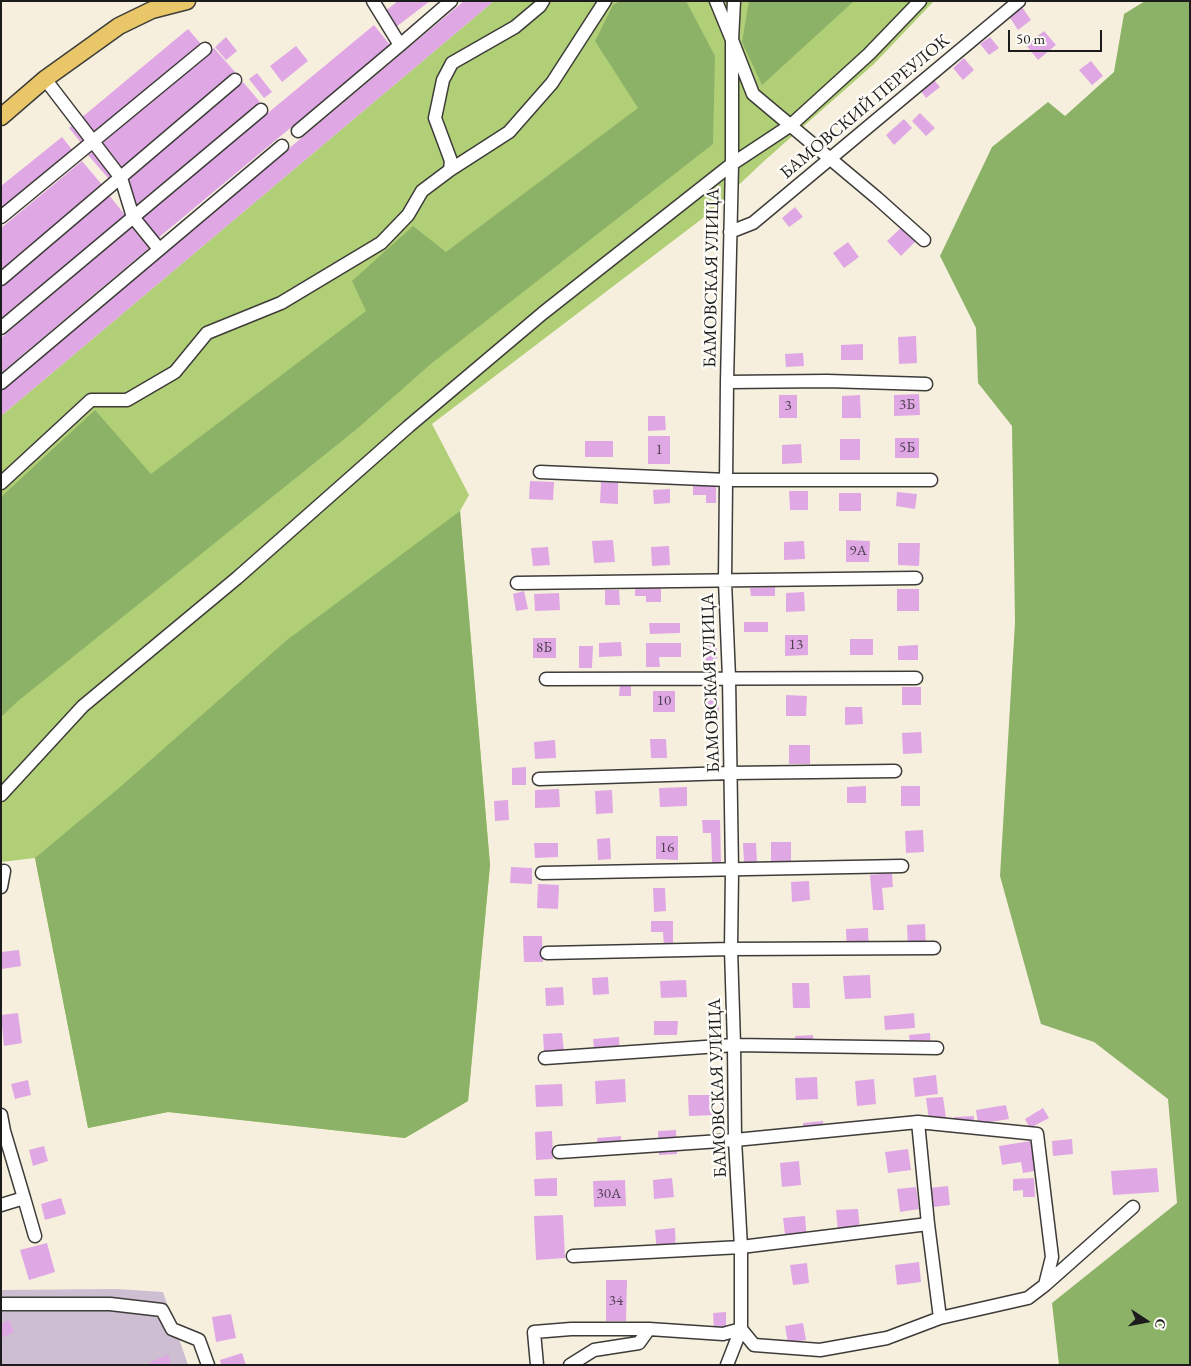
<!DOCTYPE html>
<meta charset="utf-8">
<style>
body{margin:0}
#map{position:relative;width:1191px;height:1366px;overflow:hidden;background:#f7efde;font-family:"EB Garamond",serif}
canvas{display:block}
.frame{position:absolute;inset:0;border:2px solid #1c1c1c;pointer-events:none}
.north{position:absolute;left:1121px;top:1296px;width:50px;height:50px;-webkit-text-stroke:4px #fdfcf7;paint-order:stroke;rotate:101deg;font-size:14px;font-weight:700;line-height:20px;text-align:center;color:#1c1c1c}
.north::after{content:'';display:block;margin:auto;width:18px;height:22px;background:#1c1c1c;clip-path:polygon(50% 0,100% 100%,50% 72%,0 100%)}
.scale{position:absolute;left:1008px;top:30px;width:94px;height:22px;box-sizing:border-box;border:2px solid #1c1c1c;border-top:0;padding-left:6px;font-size:15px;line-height:18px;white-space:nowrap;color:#1c1c1c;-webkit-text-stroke:4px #fdfcf7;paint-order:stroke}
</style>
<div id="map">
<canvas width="1191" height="1366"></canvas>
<div class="frame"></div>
<div class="north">С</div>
<div class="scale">50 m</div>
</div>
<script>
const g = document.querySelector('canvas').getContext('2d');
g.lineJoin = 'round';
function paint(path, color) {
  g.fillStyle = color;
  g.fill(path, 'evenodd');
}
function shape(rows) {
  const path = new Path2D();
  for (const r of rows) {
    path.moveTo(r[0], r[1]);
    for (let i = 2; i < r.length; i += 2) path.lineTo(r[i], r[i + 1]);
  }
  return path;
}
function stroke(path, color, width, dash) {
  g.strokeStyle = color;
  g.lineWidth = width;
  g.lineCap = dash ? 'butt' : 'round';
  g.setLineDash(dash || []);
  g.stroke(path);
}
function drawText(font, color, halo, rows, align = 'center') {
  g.font = font + ' "EB Garamond",serif';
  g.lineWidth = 5;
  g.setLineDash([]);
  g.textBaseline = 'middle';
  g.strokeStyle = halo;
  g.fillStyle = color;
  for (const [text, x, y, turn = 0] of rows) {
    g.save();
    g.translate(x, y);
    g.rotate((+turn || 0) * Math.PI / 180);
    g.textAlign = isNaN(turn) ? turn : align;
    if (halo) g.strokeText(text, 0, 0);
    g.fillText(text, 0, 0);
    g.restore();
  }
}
paint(shape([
 [117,1289,163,1292,188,1365,1,1365,1,1290]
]), '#cebed1');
paint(shape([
 [494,1,934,1,874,64,763,162,707,215,432,424,469,495,460,511,490,865,468,1101,405,1138,168,1112,88,1128,35,858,1,862,1,416]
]), '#b1cf76');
paint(shape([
 [620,1,686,1,715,56,713,144,432,363,358,428,18,701,1,717,1,497,95,410,151,474,366,311,352,281,413,226,446,252,638,108,595,41,613,5],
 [749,1,854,1,762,85,742,42],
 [1145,1,1190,1,1190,1365,1059,1365,1052,1303,1177,1203,1168,1099,1094,1042,1041,1024,1000,876,1015,622,1012,426,978,383,976,328,940,256,992,147,1048,102,1065,116,1114,72,1124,14],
 [460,511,490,865,468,1101,405,1138,168,1112,88,1128,35,858,119,788,287,640]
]), '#8cb267');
paint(shape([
 [398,1,430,1,396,27,384,12],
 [464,1,494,1,1,416,1,391],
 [1022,7,1031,20,1018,30,1009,16],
 [374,25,390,45,157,239,140,219],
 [188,29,201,44,82,144,69,128],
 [1044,31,1056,45,1038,60,1026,45],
 [226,37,237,51,226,60,215,47],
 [990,37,999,48,989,55,980,44],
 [296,46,308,61,282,82,270,66],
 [214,48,235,72,109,179,88,155],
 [964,58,974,70,963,80,953,68],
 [1091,61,1103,76,1092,85,1079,70],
 [257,73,272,92,264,98,249,79],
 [934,80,940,87,926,98,921,91],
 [243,82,260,102,133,208,116,188],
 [920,113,935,128,926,136,912,121],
 [904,119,912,128,894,145,886,135],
 [62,137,74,152,1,211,1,186],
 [82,161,103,186,1,270,1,228],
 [109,195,125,215,1,320,1,286],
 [795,207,803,217,789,227,782,218],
 [903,226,917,240,901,256,887,241],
 [132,227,149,248,1,373,1,338],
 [848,242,859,257,844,268,833,253],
 [916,336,917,363,899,364,898,337],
 [863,344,863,360,841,360,841,345],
 [803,353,804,366,786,367,785,354],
 [919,394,920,415,894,416,894,395],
 [779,395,797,395,797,418,779,418],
 [860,395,861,418,842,418,842,396],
 [648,416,665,416,666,430,648,431],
 [648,436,670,436,670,464,648,464],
 [895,438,919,438,919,458,895,458],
 [840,439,860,439,860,460,840,460],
 [585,441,613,441,613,457,585,457],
 [801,444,802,463,782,464,782,445],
 [530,481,554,482,553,500,529,499],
 [601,482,618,483,618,504,600,503],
 [693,485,716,486,716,503,706,503,706,495,693,495],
 [670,489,670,503,654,504,653,490],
 [789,491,808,491,808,510,790,510],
 [897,492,917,494,915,509,896,506],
 [839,493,861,493,861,511,839,511],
 [613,540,615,562,594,563,592,541],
 [846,540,870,541,869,562,846,562],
 [804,541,805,559,784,560,784,542],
 [898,543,920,543,919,566,898,565],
 [669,546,670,565,652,566,651,547],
 [548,547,550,565,533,566,531,548],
 [635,586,661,587,661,602,646,602,646,596,635,596],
 [775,587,775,596,751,596,750,588],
 [897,589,919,589,919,611,897,611],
 [605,590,619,590,620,605,605,605],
 [524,591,528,609,516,611,513,594],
 [804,592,805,611,786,612,786,593],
 [559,593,560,610,535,611,534,594],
 [744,622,768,622,768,632,744,632],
 [649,623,680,623,680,633,650,634],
 [785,635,808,635,808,655,785,656],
 [533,638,556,638,556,658,533,658],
 [850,639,873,639,873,655,850,655],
 [621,642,622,656,599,657,599,643],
 [646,643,681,643,681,657,659,657,660,667,646,667],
 [703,644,717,644,717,667,703,667],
 [918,645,918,660,898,660,898,646],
 [579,646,593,646,592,668,579,668],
 [620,684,631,684,631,696,619,696],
 [902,687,921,687,921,705,902,705],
 [653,691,675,691,675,712,653,712],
 [786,695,807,696,806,716,786,716],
 [706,700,719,700,719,724,706,724],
 [845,707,862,707,863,724,845,725],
 [921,732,922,753,903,754,902,733],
 [650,739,666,739,667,758,651,758],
 [555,740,556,758,535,759,534,742],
 [789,745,810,745,810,764,789,764],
 [526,767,526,785,512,785,512,768],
 [866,786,866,803,847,803,847,787],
 [901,786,920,786,920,806,901,806],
 [687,787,687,806,660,807,659,788],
 [559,789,560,807,535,808,535,790],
 [612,790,613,813,596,814,595,791],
 [508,800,509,820,495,821,494,801],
 [702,820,720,820,721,863,712,863,711,833,703,833],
 [923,830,924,852,906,853,905,831],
 [656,836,678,836,678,860,656,859],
 [610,838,611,859,598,860,597,839],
 [771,842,791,842,791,862,771,862],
 [534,843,558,843,558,857,535,858],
 [743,843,756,843,757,863,744,864],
 [511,867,532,868,532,884,510,883],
 [892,873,893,887,882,888,884,910,873,910,870,875],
 [809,881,810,900,792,902,791,882],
 [538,884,559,885,558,909,537,908],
 [653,888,665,888,666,911,654,912],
 [651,921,673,921,673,947,664,947,663,932,651,932],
 [925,924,926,948,908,949,907,925],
 [868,928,869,951,847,951,846,929],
 [523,936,542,936,543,962,524,962],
 [19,950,21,966,2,969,1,952],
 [870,975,871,998,845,999,843,976],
 [608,977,609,994,593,995,592,978],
 [686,980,687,997,661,998,660,981],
 [792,983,809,983,810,1008,793,1008],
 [563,987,564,1005,546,1006,545,988],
 [18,1013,22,1043,4,1046,1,1015],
 [914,1013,915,1028,885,1030,884,1016],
 [654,1021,678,1021,677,1035,654,1035],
 [562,1033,564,1051,544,1053,543,1034],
 [930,1033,931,1052,911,1054,909,1035],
 [813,1035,814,1050,796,1050,795,1036],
 [619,1037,620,1057,595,1059,593,1039],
 [936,1075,938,1094,915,1097,913,1078],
 [817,1077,818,1099,796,1100,795,1078],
 [625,1079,626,1102,596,1104,595,1081],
 [874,1079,876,1104,857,1106,855,1081],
 [28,1080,31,1095,15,1099,11,1084],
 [562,1084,563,1106,536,1107,535,1085],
 [688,1095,715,1095,715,1115,689,1116],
 [943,1097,946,1118,929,1120,926,1098],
 [1006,1105,1009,1119,978,1124,976,1110],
 [1043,1108,1049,1118,1030,1128,1025,1119],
 [974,1116,974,1132,954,1132,954,1117],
 [823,1121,824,1135,804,1137,803,1123],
 [676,1130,677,1154,659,1155,658,1131],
 [552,1131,553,1159,536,1160,535,1132],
 [621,1136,622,1154,599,1156,597,1138],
 [1072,1139,1073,1154,1053,1156,1052,1141],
 [1031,1141,1035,1171,1023,1173,1021,1162,1002,1165,999,1146],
 [44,1146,48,1161,33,1166,29,1150],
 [908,1149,911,1170,888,1173,885,1152],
 [799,1161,801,1185,782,1187,780,1163],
 [1157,1168,1159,1192,1113,1195,1111,1171],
 [557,1178,557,1196,535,1196,534,1179],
 [672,1178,674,1197,654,1199,653,1180],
 [1034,1178,1035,1197,1023,1197,1023,1190,1013,1191,1013,1179],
 [625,1180,626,1206,594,1207,593,1181],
 [948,1186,950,1205,933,1207,930,1188],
 [916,1187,919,1209,900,1212,897,1189],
 [61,1198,66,1214,45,1220,41,1204],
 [858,1209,861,1239,839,1241,836,1210],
 [563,1215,565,1258,536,1260,534,1216],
 [805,1216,807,1241,786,1243,783,1218],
 [675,1228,676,1253,657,1254,655,1230],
 [47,1243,55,1272,29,1280,20,1250],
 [919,1262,921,1282,897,1285,895,1265],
 [807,1263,809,1283,793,1285,790,1265],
 [606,1280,627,1280,626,1321,606,1321],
 [726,1312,726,1329,714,1329,713,1313],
 [231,1314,236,1338,216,1342,212,1317],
 [9,1320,14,1332,1,1338,1,1324],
 [803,1323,806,1340,788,1343,785,1326],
 [242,1353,246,1365,221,1365,220,1360],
 [168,1355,171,1365,149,1365,148,1363]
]), '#dfa8e4');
const minor = shape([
 [373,1,400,45,451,1],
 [716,1,732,40,732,164,727,382,725,581,729,678,732,871,731,949,734,1045,735,1140,741,1247,741,1329,727,1365],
 [734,1,732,40,753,94,877,198,924,240],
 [45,79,121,178,133,217,159,249],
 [298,131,400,45],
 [450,170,509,132,552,83,605,1],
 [1,217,205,49],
 [730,232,753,223,1019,1],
 [1,279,235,80],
 [1,328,261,110],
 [727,382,827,381,926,384],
 [1,383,282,146],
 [540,472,727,480,931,480],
 [1,483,91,400,127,400,175,372,207,333,281,303,381,243,408,215,422,191,450,170,451,161,435,118,443,80,452,63,515,27,540,6,543,1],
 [517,583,916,578],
 [546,679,916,678],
 [539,779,731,773,895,771],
 [1,795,83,706,237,578,409,426,543,313,732,164,791,125,869,54,920,1],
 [542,873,902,866],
 [1,887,4,871],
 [547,953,731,949,934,948],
 [545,1058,734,1045,937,1048],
 [1,1115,4,1131,24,1198],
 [918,1122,928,1224,940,1318],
 [559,1152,735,1140,918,1122,1037,1134,1052,1257,1045,1285,1028,1298,940,1318,887,1338,820,1350,754,1345,741,1329],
 [1,1205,24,1198,35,1236],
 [573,1256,741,1247,928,1224],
 [1045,1285,1133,1207],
 [1,1304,110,1304,162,1310,172,1329,199,1340,208,1365],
 [537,1365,534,1332,571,1329,649,1329,723,1334,741,1329],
 [570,1365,594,1350,639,1343,649,1329]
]);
const major = shape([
 [1,117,45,79,119,26,152,10,187,1]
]);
stroke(minor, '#3d3c39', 15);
stroke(major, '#3d3c39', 19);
stroke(minor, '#fff', 12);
stroke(major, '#e9c769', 16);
drawText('15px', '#4d3f4e', null, [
 ["3Б",907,405],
 ["3",788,406],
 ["5Б",907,448],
 ["1",659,450],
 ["9А",858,551],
 ["13",796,645],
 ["8Б",544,648],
 ["10",664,701],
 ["16",667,848],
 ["30А",609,1194],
 ["34",616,1301]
]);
drawText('18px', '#1c1c1c', '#fdfcf7', [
 ["БАМОВСКИЙ ПЕРЕУЛОК",865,107,-40],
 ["БАМОВСКАЯ УЛИЦА",712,278,-89],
 ["БАМОВСКАЯ УЛИЦА",711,683,-92],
 ["БАМОВСКАЯ УЛИЦА",718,1088,-92]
]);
</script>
